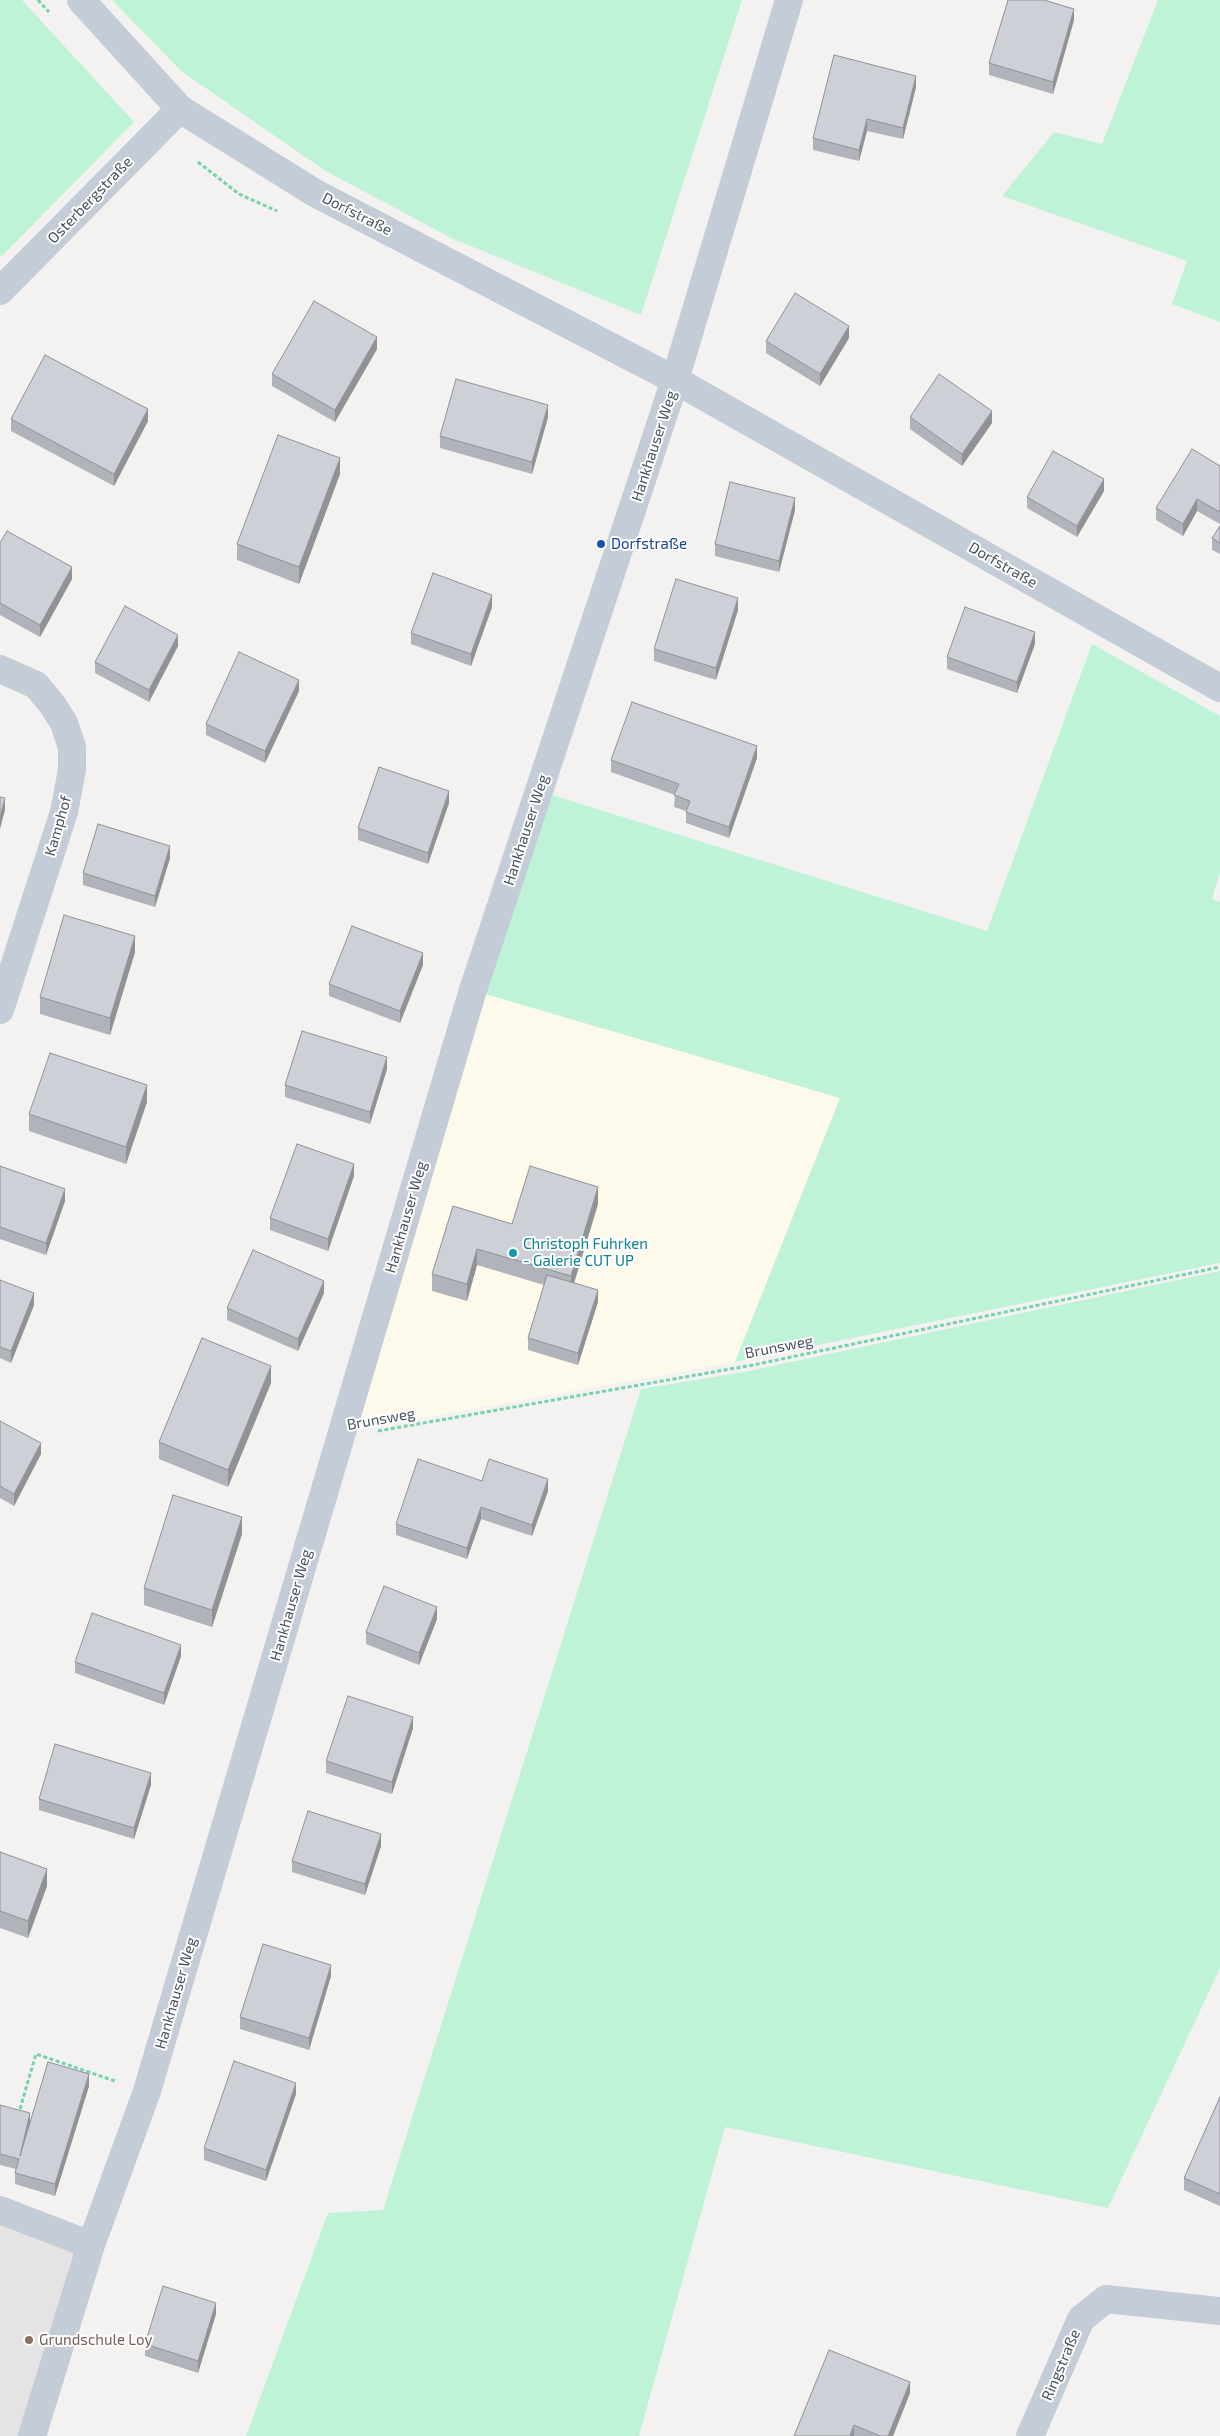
<!DOCTYPE html>
<meta charset="utf-8">
<style>
body{margin:0}
canvas{display:block;background:#f4f2f1}
</style>
<canvas width="1220" height="2436"></canvas>
<script>
const g = document.querySelector('canvas').getContext('2d');
g.lineJoin = 'round';
function paint(path, color) {
  g.fillStyle = color;
  g.fill(path, 'evenodd');
}
function shape(rows) {
  const path = new Path2D();
  for (const r of rows) {
    path.moveTo(r[0], r[1]);
    for (let i = 2; i < r.length; i += 2) path.lineTo(r[i], r[i + 1]);
  }
  return path;
}
function stroke(path, color, width, dash) {
  g.strokeStyle = color;
  g.lineWidth = width;
  g.lineCap = dash ? 'butt' : 'round';
  g.setLineDash(dash || []);
  g.stroke(path);
}
function drawText(font, color, halo, rows, align = 'center') {
  g.font = font + ' "Exo 2",sans-serif';
  g.lineWidth = 4;
  g.setLineDash([]);
  g.textBaseline = 'middle';
  g.strokeStyle = halo;
  g.fillStyle = color;
  for (const [text, x, y, turn = 0] of rows) {
    g.save();
    g.translate(x, y);
    g.rotate((+turn || 0) * Math.PI / 180);
    g.textAlign = isNaN(turn) ? turn : align;
    if (halo) g.strokeText(text, 0, 0);
    g.fillText(text, 0, 0);
    g.restore();
  }
}
paint(shape([
 [482,993,841,1098,735,1362,349,1431]
]), '#fdfaec');
paint(shape([
 [0,2210,91,2245,24,2436,0,2436]
]), '#e5e3e3');
paint(shape([
 [0,0,22,0,134,122,2,256,0,255],
 [112,0,742,0,641,315,451,238,324,170,181,71],
 [1158,0,1220,0,1220,322,1172,304,1187,261,1002,196,1054,132,1102,144],
 [1092,644,1220,716,1220,872,1212,899,1220,902,1220,1263,735,1362,840,1098,482,993,549,794,987,931],
 [1220,1271,1220,1968,1108,2208,725,2127,639,2436,246,2436,328,2213,383,2210,641,1389,744,1372]
]), '#bef3d8');
stroke(shape([
 [38,0,49,12],
 [198,162,239,194,277,211],
 [378,1431,753,1365,1220,1267],
 [20,2109,36,2054,115,2081]
]), '#74d3ae', 3, [4, 2.5]);
stroke(shape([
 [81,0,180,109,315,193,675,380,1220,688],
 [0,291,180,109],
 [0,669,36,685,52,704,64,723,72,747,72,770,64,812,0,1010],
 [0,2210,91,2245],
 [32,2436,91,2245,147,2091,472,993,675,380,789,0],
 [1030,2436,1081,2319,1106,2299,1220,2311]
]), '#c4ccd7', 28);
paint(shape([
 [1074,20,1053,94,989,75,989,63],
 [916,87,903,139,867,131,859,161,813,150,813,138],
 [849,338,820,386,766,353,766,341],
 [377,349,335,422,272,386,272,374],
 [548,417,532,474,440,448,440,436],
 [910,417,992,423,962,466,910,429],
 [11,419,148,421,114,486,11,431],
 [1220,466,1220,524,1197,511,1183,536,1156,520,1156,508],
 [340,474,299,584,237,560,237,544],
 [1104,491,1077,537,1027,508,1027,497],
 [795,510,779,572,715,556,715,544],
 [1220,526,1220,554,1212,550,1212,538],
 [0,543,72,579,40,637,0,615],
 [492,607,471,666,411,644,411,633],
 [738,610,716,680,654,661,654,649],
 [1035,644,1017,693,947,669,947,657],
 [178,646,149,702,95,673,95,662],
 [299,691,265,763,206,735,206,724],
 [757,758,729,838,686,823,686,811,674,807,675,795,611,772,611,760],
 [449,803,428,864,358,840,358,828],
 [170,858,155,907,83,885,83,873],
 [135,952,110,1035,40,1014,40,997],
 [423,965,400,1023,329,996,329,984],
 [387,1069,370,1124,285,1097,285,1085],
 [147,1102,126,1164,29,1131,29,1114],
 [0,1166,65,1201,46,1255,0,1239],
 [354,1176,328,1251,270,1230,270,1218],
 [598,1204,574,1283,598,1302,578,1365,528,1350,528,1338,544,1285,477,1265,467,1301,432,1291,432,1274,512,1224],
 [0,1280,34,1305,11,1363,0,1358],
 [324,1293,298,1351,227,1320,227,1308],
 [271,1383,228,1487,159,1459,159,1442],
 [0,1421,41,1454,14,1506,0,1498],
 [482,1481,548,1491,532,1536,481,1519,467,1559,396,1535,396,1524],
 [242,1534,212,1627,144,1605,144,1588],
 [437,1619,419,1665,366,1644,366,1632],
 [181,1656,164,1705,75,1673,75,1662],
 [413,1728,392,1794,326,1773,326,1761],
 [151,1785,134,1839,39,1810,39,1799],
 [381,1846,365,1895,292,1872,292,1861],
 [0,1852,47,1886,28,1938,0,1928],
 [331,1976,309,2050,240,2029,240,2017],
 [89,2086,55,2196,15,2184,15,2173,16,2169,0,2165,0,2105,30,2122],
 [296,2094,266,2181,204,2160,204,2148],
 [1220,2097,1220,2206,1184,2190,1184,2178],
 [216,2314,198,2373,145,2356,145,2344],
 [910,2393,893,2436,794,2436]
]), '#b0b3b9');
paint(shape([
 [1074,9,1074,20,1053,94,1053,82],
 [916,76,916,87,903,139,903,128],
 [867,119,867,131,859,161,859,150],
 [849,326,849,338,820,386,820,374],
 [377,337,377,349,335,422,335,410],
 [548,405,548,417,532,474,532,462],
 [148,409,148,421,114,486,114,474],
 [992,411,992,423,962,466,962,454],
 [340,458,340,474,299,584,299,567],
 [1104,479,1104,491,1077,537,1077,526],
 [795,498,795,510,779,572,779,561],
 [1197,499,1197,511,1183,536,1183,524],
 [72,567,72,579,40,637,40,625],
 [492,595,492,607,471,666,471,654],
 [738,598,738,610,716,680,716,668],
 [1035,632,1035,644,1017,693,1017,682],
 [178,635,178,646,149,702,149,690],
 [299,680,299,691,265,763,265,751],
 [757,746,757,758,729,838,729,827],
 [449,791,449,803,428,864,428,853],
 [5,798,5,810,0,829,0,817],
 [170,846,170,858,155,907,155,896],
 [135,936,135,952,110,1035,110,1018],
 [423,953,423,965,400,1023,400,1011],
 [387,1057,387,1069,370,1124,370,1112],
 [147,1085,147,1102,126,1164,126,1147],
 [354,1164,354,1176,328,1251,328,1239],
 [598,1187,598,1204,571,1293,571,1276],
 [65,1189,65,1201,46,1255,46,1243],
 [477,1249,477,1265,467,1301,467,1284],
 [324,1281,324,1293,298,1351,298,1339],
 [598,1290,598,1302,578,1365,578,1353],
 [34,1293,34,1305,11,1363,11,1351],
 [271,1366,271,1383,228,1487,228,1470],
 [41,1443,41,1454,14,1506,14,1494],
 [548,1479,548,1491,532,1536,532,1525],
 [481,1507,481,1519,467,1559,467,1548],
 [242,1517,242,1534,212,1627,212,1610],
 [437,1607,437,1619,419,1665,419,1653],
 [181,1645,181,1656,164,1705,164,1693],
 [413,1717,413,1728,392,1794,392,1782],
 [151,1773,151,1785,134,1839,134,1828],
 [381,1834,381,1846,365,1895,365,1884],
 [47,1869,47,1886,28,1938,28,1921],
 [331,1965,331,1976,309,2050,309,2038],
 [89,2074,89,2086,55,2196,55,2184],
 [296,2083,296,2094,266,2181,266,2170],
 [30,2113,30,2124,20,2156],
 [216,2303,216,2314,198,2373,198,2361],
 [910,2382,910,2393,893,2436,888,2436],
 [854,2425,854,2436,850,2436]
]), '#909296');
const building = shape([
 [1008,0,1044,0,1074,9,1053,82,989,63,1008,0],
 [834,55,916,76,903,128,867,119,859,150,813,138,834,55],
 [795,293,849,326,820,374,766,341,795,293],
 [314,301,377,337,335,410,272,374,314,301],
 [45,355,148,409,114,474,11,419,45,355],
 [939,374,992,411,962,454,910,417,939,374],
 [456,379,548,405,532,462,440,436,456,379],
 [278,435,340,458,299,567,237,544,278,435],
 [1192,449,1220,466,1220,512,1197,499,1183,524,1156,508,1192,449],
 [1053,451,1104,479,1077,526,1027,497,1053,451],
 [730,482,795,498,779,561,715,544,730,482],
 [1220,526,1220,543,1212,538,1220,526],
 [7,531,72,567,40,625,0,603,0,543,7,531],
 [433,573,492,595,471,654,411,633,433,573],
 [676,579,738,598,716,668,654,649,676,579],
 [125,606,178,635,149,690,95,662,125,606],
 [965,607,1035,632,1017,682,947,657,965,607],
 [239,652,299,680,265,751,206,724,239,652],
 [632,702,757,746,729,827,686,812,690,801,674,795,679,784,611,760,632,702],
 [379,767,449,791,428,853,358,828,379,767],
 [0,797,5,798,0,817,0,797],
 [98,824,170,846,155,896,83,873,98,824],
 [64,915,135,936,110,1018,40,997,64,915],
 [352,926,423,953,400,1011,329,984,352,926],
 [302,1031,387,1057,370,1112,285,1085,302,1031],
 [50,1053,147,1085,126,1147,29,1114,50,1053],
 [297,1144,354,1164,328,1239,270,1218,297,1144],
 [0,1166,65,1189,46,1243,0,1227,0,1166],
 [530,1166,598,1187,571,1276,477,1249,467,1284,432,1274,453,1206,512,1224,530,1166],
 [253,1250,324,1281,298,1339,227,1308,253,1250],
 [547,1275,598,1290,578,1353,528,1338,547,1275],
 [0,1280,34,1293,11,1351,0,1347,0,1280],
 [202,1338,271,1366,228,1470,159,1442,202,1338],
 [0,1421,41,1443,14,1494,0,1486,0,1421],
 [418,1459,482,1481,489,1459,548,1479,532,1525,481,1507,467,1548,396,1524,418,1459],
 [173,1495,242,1517,212,1610,144,1588,173,1495],
 [384,1586,437,1607,419,1653,366,1632,384,1586],
 [92,1613,181,1645,164,1693,75,1662,92,1613],
 [348,1696,413,1717,392,1782,326,1761,348,1696],
 [55,1744,151,1773,134,1828,39,1799,55,1744],
 [308,1811,381,1834,365,1884,292,1861,308,1811],
 [0,1852,47,1869,28,1921,0,1911,0,1852],
 [263,1944,331,1965,309,2038,240,2017,263,1944],
 [234,2061,296,2083,266,2170,204,2148,234,2061],
 [48,2062,89,2074,55,2184,15,2173,19,2159,0,2154,0,2105,30,2113,20,2156,48,2062],
 [1220,2097,1220,2194,1184,2178,1220,2097],
 [163,2286,216,2303,198,2361,145,2344,163,2286],
 [829,2350,910,2382,888,2436,880,2436,854,2425,850,2436,794,2436,829,2350]
]);
paint(building, '#cdd0d7');
stroke(building, '#909296', 1);
for (const [x, y, r, color] of [
 [601,544,5,"#1a4fb4"],
 [513,1253,5,"#0f9aa8"],
 [29,2340,5,"#8d6e63"]
]) {
  const dot = new Path2D();
  dot.arc(x, y, r, 0, 2 * Math.PI);
  g.fillStyle = color;
  g.fill(dot);
  stroke(dot, '#fff', 2);
}
drawText('15px', '#485260', '#fff', [
 ["Osterbergstraße",90,200,-46],
 ["Dorfstraße",357,214,27],
 ["Hankhauser Weg",654,446,-72],
 ["Dorfstraße",1003,565,30],
 ["Kamphof",58,826,-74],
 ["Hankhauser Weg",526,830,-72],
 ["Hankhauser Weg",406,1217,-74],
 ["Brunsweg",779,1347,-11],
 ["Brunsweg",381,1419,-10],
 ["Hankhauser Weg",291,1605,-74],
 ["Hankhauser Weg",176,1993,-74],
 ["Ringstraße",1061,2365,-67]
]);
drawText('15px', '#164399', '#fff', [
 ["Dorfstraße",611,544]
], 'left');
drawText('15px', '#0d838f', '#fff', [
 ["Christoph Fuhrken",523,1244],
 ["- Galerie CUT UP",523,1261]
], 'left');
drawText('15px', '#785e54', '#fff', [
 ["Grundschule Loy",39,2340]
], 'left');
</script>
